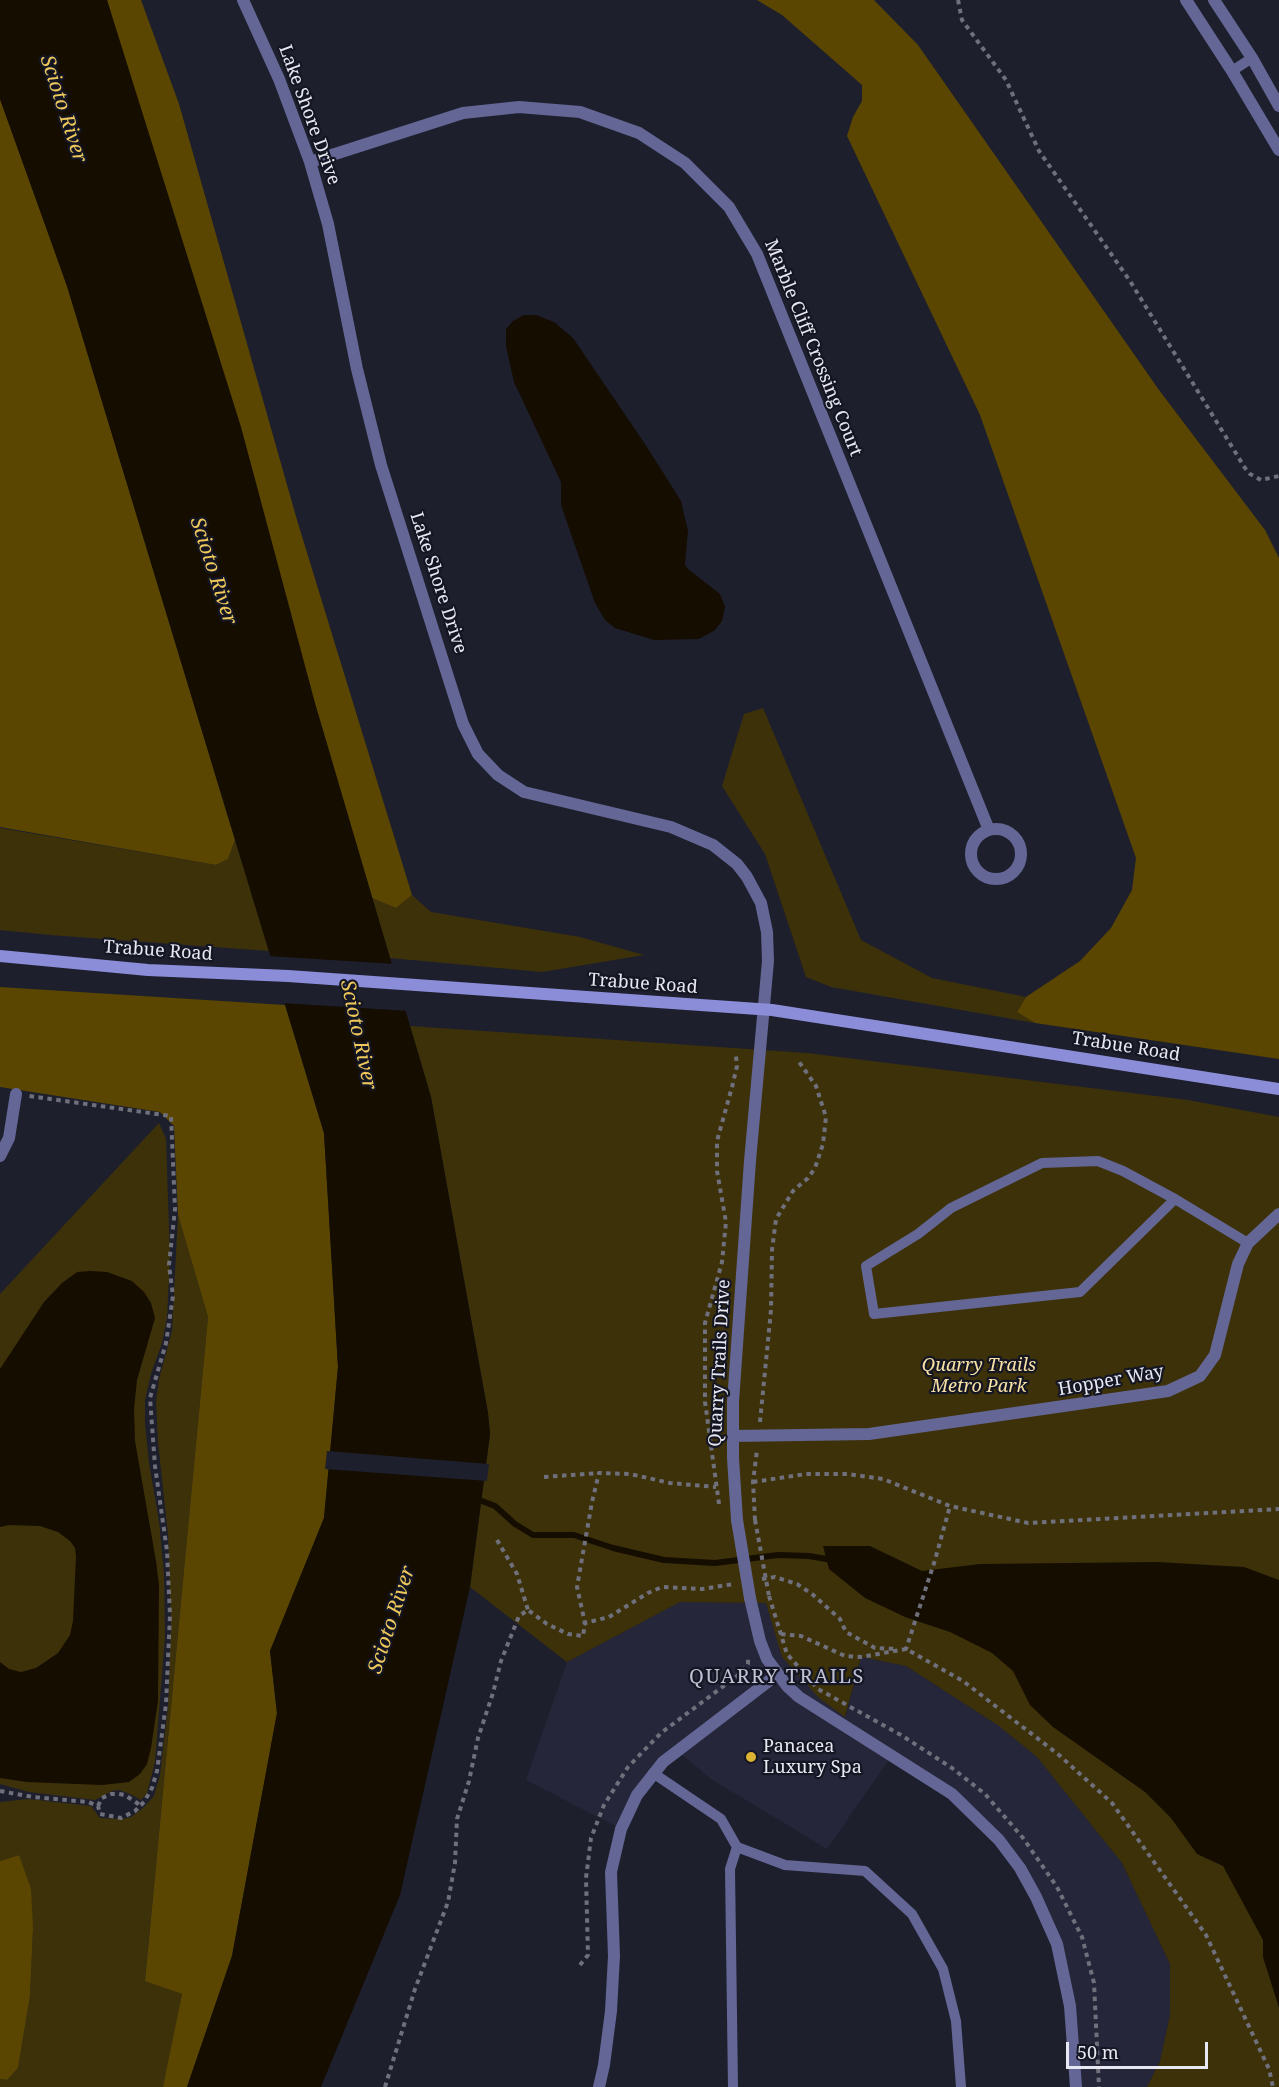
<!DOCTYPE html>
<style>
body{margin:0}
#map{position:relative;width:1279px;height:2087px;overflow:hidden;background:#1e1f2d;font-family:"Noto Serif",serif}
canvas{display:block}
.scale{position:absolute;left:1066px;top:2042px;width:142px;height:27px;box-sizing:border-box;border:3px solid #e7e8f1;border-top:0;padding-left:8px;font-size:18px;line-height:21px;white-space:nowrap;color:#e7e8f1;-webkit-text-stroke:4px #151623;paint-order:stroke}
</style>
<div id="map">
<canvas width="1279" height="2087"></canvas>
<div class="scale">50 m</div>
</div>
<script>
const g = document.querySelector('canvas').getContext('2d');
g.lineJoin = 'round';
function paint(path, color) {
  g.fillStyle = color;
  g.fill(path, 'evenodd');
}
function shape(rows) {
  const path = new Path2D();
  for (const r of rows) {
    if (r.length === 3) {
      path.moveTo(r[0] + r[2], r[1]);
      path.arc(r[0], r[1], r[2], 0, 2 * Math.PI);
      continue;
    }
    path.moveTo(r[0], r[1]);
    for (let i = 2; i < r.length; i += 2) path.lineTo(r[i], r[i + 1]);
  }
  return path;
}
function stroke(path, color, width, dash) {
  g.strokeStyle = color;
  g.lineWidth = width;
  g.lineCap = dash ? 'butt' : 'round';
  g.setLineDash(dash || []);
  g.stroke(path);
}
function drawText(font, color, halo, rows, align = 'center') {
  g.font = font + ' "Noto Serif",serif';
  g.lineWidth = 4.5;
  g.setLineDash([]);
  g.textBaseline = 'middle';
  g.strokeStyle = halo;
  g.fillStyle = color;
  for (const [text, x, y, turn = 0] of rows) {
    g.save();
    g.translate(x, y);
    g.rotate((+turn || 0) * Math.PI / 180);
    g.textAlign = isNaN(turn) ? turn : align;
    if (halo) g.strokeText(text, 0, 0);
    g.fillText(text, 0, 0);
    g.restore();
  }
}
paint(shape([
 [680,1602,766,1603,782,1657,846,1716,861,1657,906,1666,999,1726,1037,1757,1122,1863,1170,1964,1170,2015,1160,2061,1147,2087,1076,2087,1070,2006,1036,1897,976,1816,892,1755,827,1849,711,1779,678,1751,663,1762,621,1829,526,1780,567,1662]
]), '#25263a');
paint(shape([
 [763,708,861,940,932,978,1026,997,1017,1012,1035,1023,831,987,806,977,765,854,722,786,744,714],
 [0,828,216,865,228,859,235,840,269,951,50,935,0,930],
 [412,895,431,912,580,937,644,955,542,972,390,958,372,898,396,908],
 [410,1026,807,1053,1188,1100,1279,1117,1279,2087,1147,2087,1160,2061,1170,2015,1170,1964,1122,1863,1037,1757,999,1726,906,1666,861,1657,845,1717,819,1698,782,1657,766,1603,680,1602,567,1662,470,1587,490,1434,488,1413,431,1097],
 [159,1123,166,1139,170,1258,167,1317,162,1343,151,1374,145,1400,145,1424,149,1463,159,1521,164,1573,165,1636,155,1762,147,1793,141,1800,130,1794,119,1790,112,1791,95,1800,29,1792,0,1784,0,1294],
 [178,1215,208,1317,145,1980,182,1994,168,2071,163,2087,0,2087,0,2079,7,2080,18,2068,30,1996,33,1929,19,1855,0,1861,0,1802,28,1799,91,1806,100,1818,122,1819,131,1817,143,1808,154,1796,160,1775,168,1706,171,1626,168,1535,158,1442,156,1402,159,1379,172,1331]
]), '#3d310a');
paint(shape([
 [107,0,141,0,179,104,297,520,412,895,396,908,372,898],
 [757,0,874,0,918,45,1159,390,1265,530,1279,558,1279,1059,1035,1023,1017,1012,1026,997,1080,961,1111,928,1132,890,1136,858,980,415,847,136,853,117,862,101,862,85,782,15],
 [0,99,67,286,235,840,228,859,216,865,0,827],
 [0,987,285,1005,324,1133,338,1367,324,1518,270,1651,277,1713,232,1956,187,2087,163,2087,182,1994,145,1981,208,1317,178,1215,174,1126,160,1112,0,1087],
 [19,1855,31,1889,33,1929,30,1996,18,2068,7,2080,0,2079,0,1861]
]), '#5a4600');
paint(shape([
 [0,0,107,0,241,427,315,703,431,1097,488,1413,490,1434,470,1587,400,1895,321,2087,187,2087,232,1956,277,1713,270,1651,324,1518,338,1367,324,1133,67,286,0,99],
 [524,315,536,315,554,322,573,338,645,444,681,501,688,531,685,565,688,569,720,594,725,607,722,621,715,630,699,639,654,640,615,628,605,620,595,603,561,505,561,482,514,382,506,346,506,329,513,321],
 [90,1271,107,1272,132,1281,144,1292,151,1303,155,1318,137,1380,134,1409,135,1441,156,1561,159,1585,158,1701,151,1748,147,1764,140,1774,129,1782,102,1785,27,1782,0,1778,0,1662,9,1669,21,1672,36,1668,58,1653,70,1635,73,1621,76,1556,75,1548,70,1541,58,1532,40,1526,9,1525,0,1527,0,1369,44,1302,62,1283,77,1272],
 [823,1546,870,1546,922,1571,980,1564,1157,1562,1244,1567,1279,1580,1279,2008,1263,1957,1263,1940,1223,1866,1197,1854,1171,1818,1145,1792,1053,1727,1030,1705,1013,1671,992,1653,950,1632,905,1617,865,1598,829,1569]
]), '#150d00');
paint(shape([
 [267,956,395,964,409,1011,281,1003],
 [327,1451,489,1464,487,1481,325,1469]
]), '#1e1f2d');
stroke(shape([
 [474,1498,495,1506,515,1524,533,1535,574,1535,613,1548,664,1560,715,1563,778,1555,809,1556,832,1560]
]), '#150d00', 6);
stroke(shape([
 [958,0,962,20,1006,80,1039,151,1130,281,1245,468,1250,474,1261,480,1279,476],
 [760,1422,771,1310,772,1250,776,1219,793,1191,808,1178,815,1168,823,1144,826,1117,816,1086,797,1059],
 [544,1477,599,1473],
 [753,1482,806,1474,847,1474,883,1479,950,1506,1028,1523,1279,1509],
 [719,1504,705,1402,705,1323,722,1262,726,1222,717,1171,717,1141,732,1087,737,1066,736,1056],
 [755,1520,753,1482,757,1450],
 [497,1540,517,1574,528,1610],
 [762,1579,775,1577,797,1584,812,1594,840,1619,846,1632,875,1648,896,1649],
 [769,1596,787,1654,818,1689,901,1735,952,1768,985,1794,1023,1838,1057,1887,1082,1937,1094,1983,1099,2087],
 [584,1625,585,1623,609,1617,648,1593,662,1587,702,1589,734,1584],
 [781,1634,801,1636,845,1656,861,1657,906,1649,963,1681,1059,1755,1112,1803,1206,1935,1269,2069,1273,2087],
 [904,1649,906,1649,935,1560,950,1506],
 [0,1791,33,1797,88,1802,98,1806,100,1814,121,1818,135,1811,144,1802,152,1788,157,1771,166,1704,170,1615,167,1551,155,1466,150,1398,166,1343,173,1296,169,1265,175,1209,171,1116,29,1096],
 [98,1806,102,1798,111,1794,119,1794,125,1795,140,1805],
 [580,1965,588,1955,586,1878,591,1838,604,1805,628,1767,661,1733,737,1676,748,1664,748,1656],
 [385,2087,415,1989,448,1902,455,1863,457,1819,469,1781,478,1738,493,1693,501,1661,519,1616,528,1610,547,1624,568,1634,583,1636,585,1623,577,1587,592,1502,599,1473,630,1474,670,1483,716,1487]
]), '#6f707c', 4, [4.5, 4.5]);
stroke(shape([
 [1232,71,1252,58],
 [1175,1199,1080,1292,874,1314,866,1266,918,1234,951,1208,1042,1163,1098,1161,1123,1171,1175,1199,1248,1243],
 [653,1773,721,1819,737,1847,730,1869,733,2087],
 [737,1847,785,1865,865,1871,912,1914,943,1969,956,2021,961,2087]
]), '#646695', 10);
stroke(shape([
 [243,0,279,79,310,162,328,224,357,369,381,465,463,724,478,754,498,775,524,792,671,827,713,845,737,864,747,877,761,903,767,932,768,961,750,1161,733,1402,733,1458,737,1520],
 [1186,0,1232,71,1279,150],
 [1214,0,1252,58,1279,106],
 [310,162,463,113,519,107,580,112,639,133,685,163,729,207,757,254,989,830],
 [996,854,25],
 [0,1156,9,1138,16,1094],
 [733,1436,869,1434,1168,1391,1200,1376,1215,1355,1238,1264,1248,1243,1279,1214],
 [750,1598,760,1641,767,1659,787,1686,799,1697,952,1794,999,1840,1020,1868,1036,1897,1057,1944,1070,2006,1076,2087],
 [599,2087,604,2065,611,2011,614,1956,611,1872,621,1829,637,1795,663,1762,778,1674]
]), '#646695', 12);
stroke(shape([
 [0,956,148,970,288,976,772,1010,1279,1089]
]), '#8b8dd9', 12);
stroke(shape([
 [755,1520,769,1596]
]), '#6f707c', 4, [4.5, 4.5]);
stroke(shape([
 [737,1520,750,1598]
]), '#646695', 12);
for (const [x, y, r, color] of [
 [751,1757,6,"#dbb233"]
]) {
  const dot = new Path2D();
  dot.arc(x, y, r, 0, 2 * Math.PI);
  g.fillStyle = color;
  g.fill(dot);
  stroke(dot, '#151623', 2);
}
drawText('18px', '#e7e8f1', '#151623', [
 ["Lake Shore Drive",309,115,70],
 ["Marble Cliff Crossing Court",813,348,68],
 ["Lake Shore Drive",438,583,72],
 ["Trabue Road",158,951,4],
 ["Trabue Road",643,984,4],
 ["Trabue Road",1126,1047,9],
 ["Quarry Trails Drive",720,1363,-87],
 ["Hopper Way",1111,1381,-10]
]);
drawText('italic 18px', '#f8e2a6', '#151623', [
 ["Quarry Trails",979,1366],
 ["Metro Park",979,1387]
]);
drawText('18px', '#e7e8f1', '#151623', [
 ["Panacea",763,1747],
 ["Luxury Spa",763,1768]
], 'left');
drawText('italic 20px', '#eec85b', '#151623', [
 ["Scioto River",63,109,72],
 ["Scioto River",213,571,72],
 ["Scioto River",358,1035,78],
 ["Scioto River",392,1620,-72]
]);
g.letterSpacing = '1.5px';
drawText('20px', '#c0c1d5', '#151623', [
 ["QUARRY TRAILS",777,1677]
]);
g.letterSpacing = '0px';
</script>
